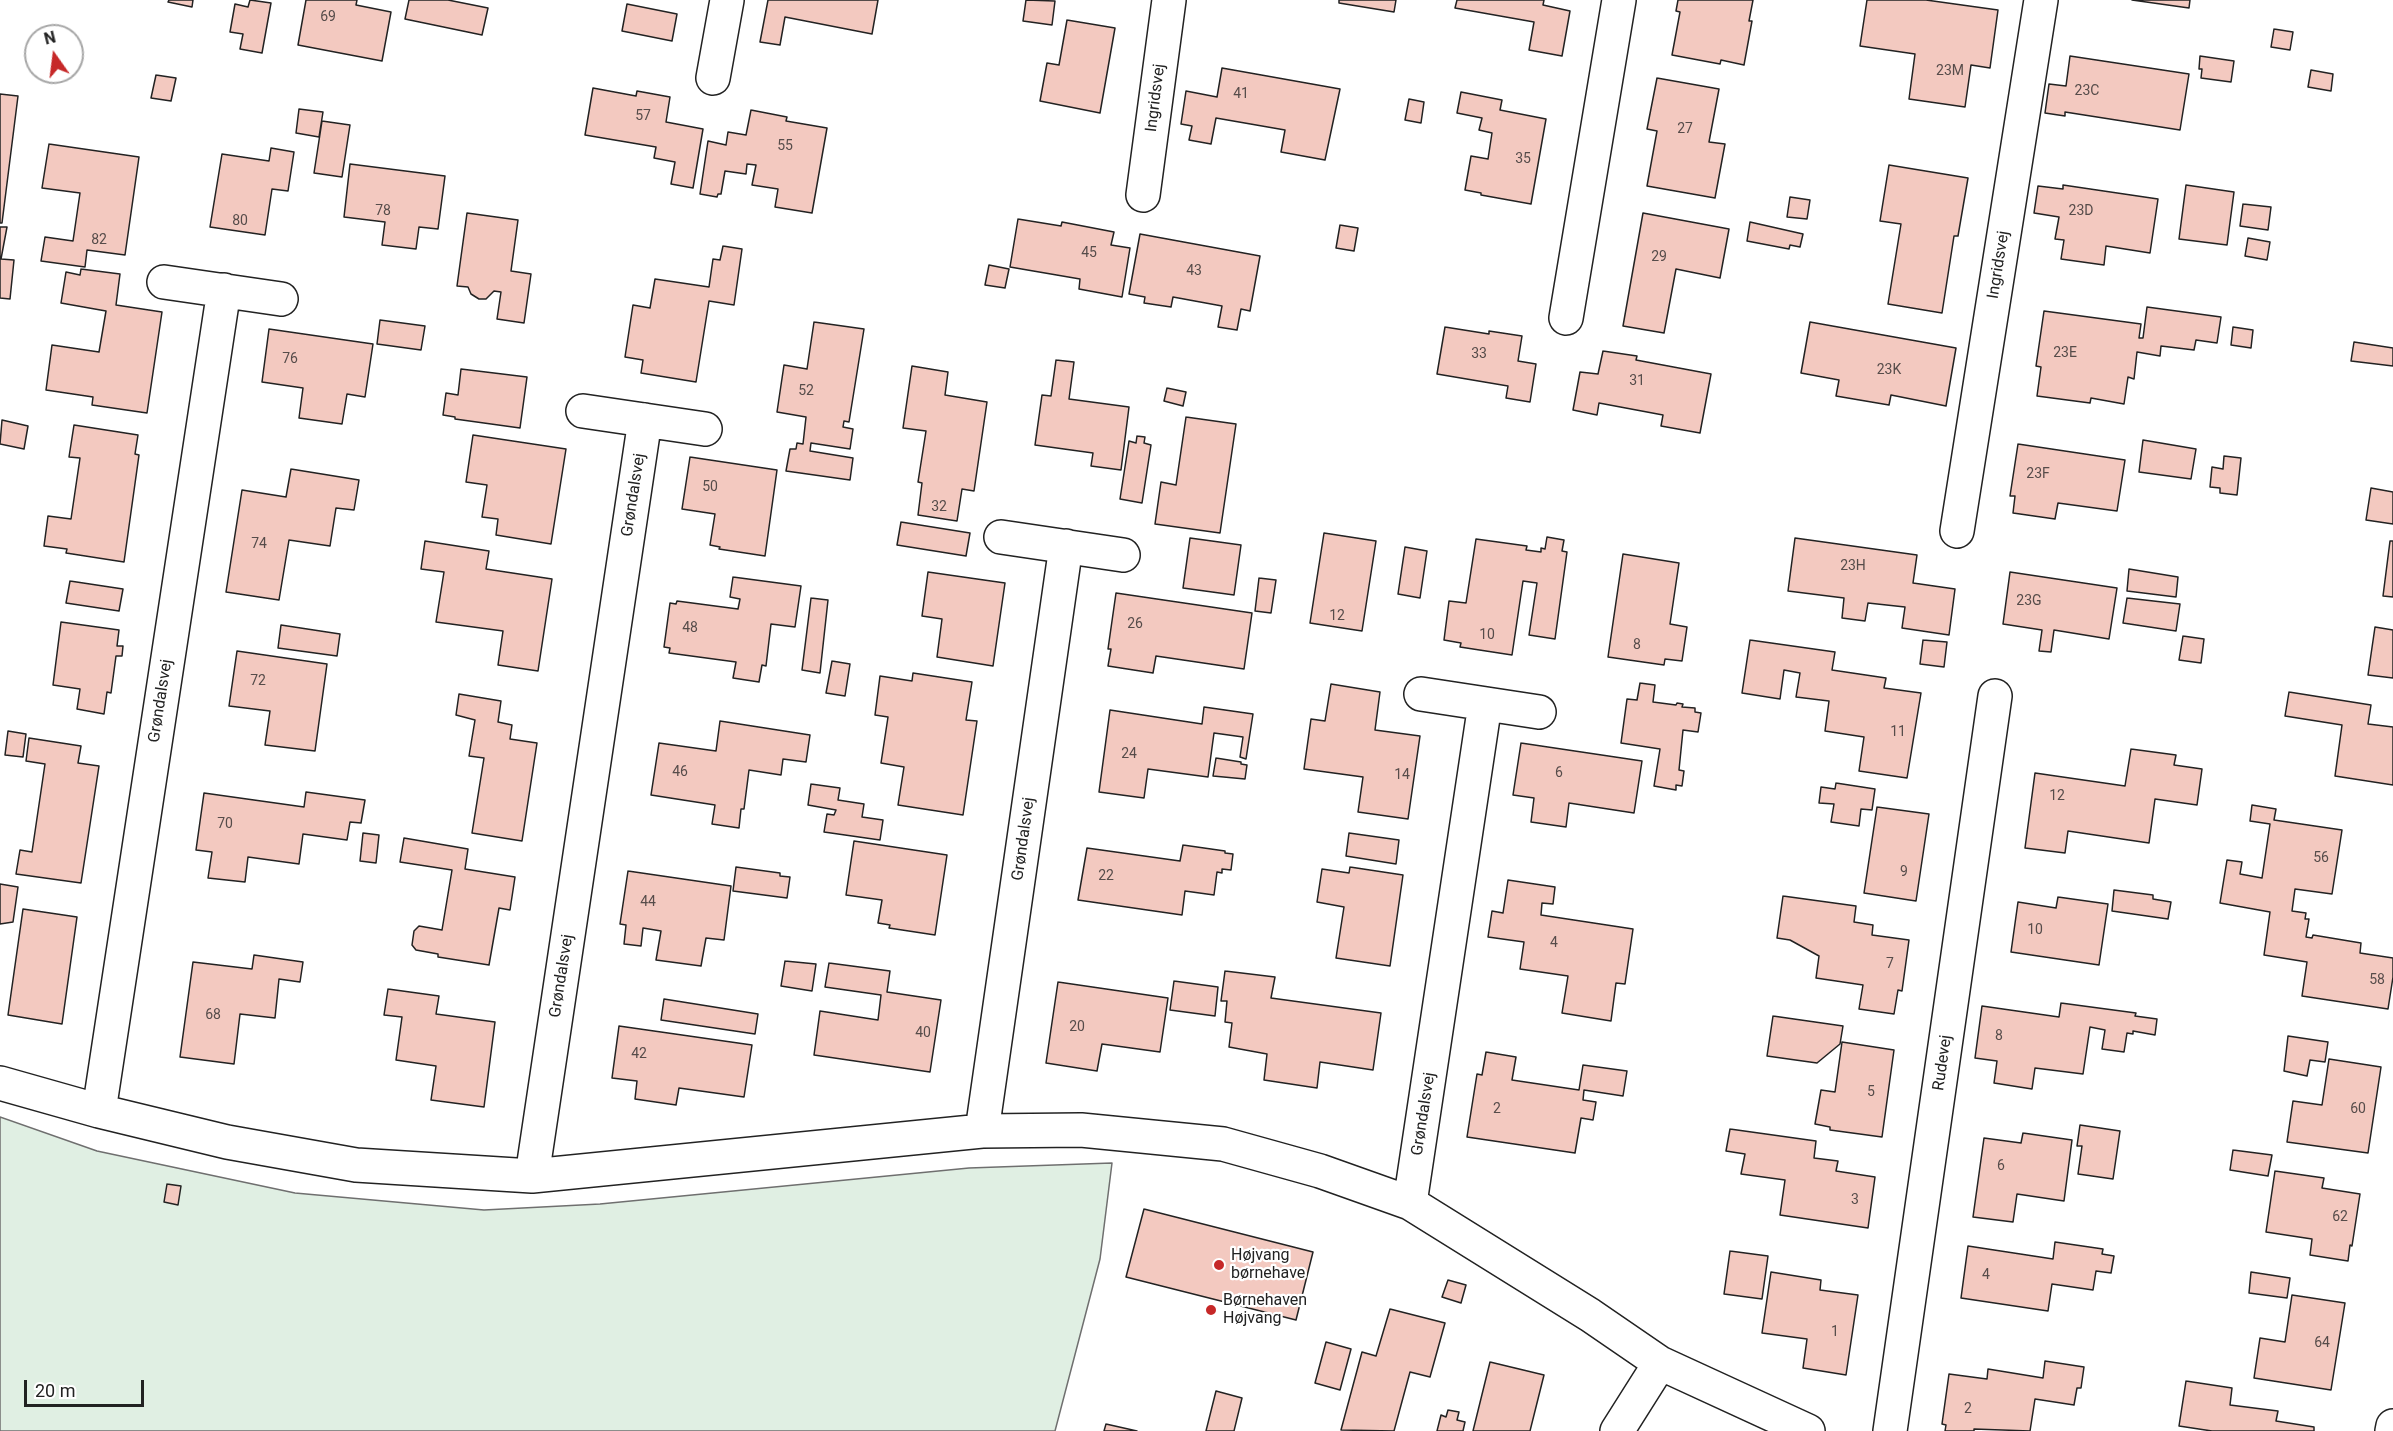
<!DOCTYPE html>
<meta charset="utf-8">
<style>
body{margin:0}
#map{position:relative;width:2393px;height:1431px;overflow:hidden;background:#fff;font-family:Roboto,sans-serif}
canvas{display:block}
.north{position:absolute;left:24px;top:24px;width:60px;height:60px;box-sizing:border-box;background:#fff;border:2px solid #a7a7a7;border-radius:50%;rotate:346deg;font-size:16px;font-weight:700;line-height:24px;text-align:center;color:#222}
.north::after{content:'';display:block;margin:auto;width:21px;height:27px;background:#c62828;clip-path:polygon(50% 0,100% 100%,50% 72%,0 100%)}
.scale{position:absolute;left:24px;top:1380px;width:120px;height:27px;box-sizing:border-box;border:3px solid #222;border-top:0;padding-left:8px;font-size:18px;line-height:21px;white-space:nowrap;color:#222;-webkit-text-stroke:4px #fff;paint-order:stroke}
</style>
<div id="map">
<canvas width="2393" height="1431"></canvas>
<div class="north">N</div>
<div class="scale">20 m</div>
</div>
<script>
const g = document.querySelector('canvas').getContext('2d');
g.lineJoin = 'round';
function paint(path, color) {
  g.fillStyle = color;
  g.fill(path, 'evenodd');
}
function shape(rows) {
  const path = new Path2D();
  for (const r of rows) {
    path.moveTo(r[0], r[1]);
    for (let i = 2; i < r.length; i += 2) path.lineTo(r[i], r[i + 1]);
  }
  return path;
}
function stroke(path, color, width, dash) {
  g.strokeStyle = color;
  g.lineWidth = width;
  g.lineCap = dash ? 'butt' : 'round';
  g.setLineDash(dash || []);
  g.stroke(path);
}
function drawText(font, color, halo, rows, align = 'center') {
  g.font = font + ' Roboto,sans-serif';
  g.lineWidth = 4.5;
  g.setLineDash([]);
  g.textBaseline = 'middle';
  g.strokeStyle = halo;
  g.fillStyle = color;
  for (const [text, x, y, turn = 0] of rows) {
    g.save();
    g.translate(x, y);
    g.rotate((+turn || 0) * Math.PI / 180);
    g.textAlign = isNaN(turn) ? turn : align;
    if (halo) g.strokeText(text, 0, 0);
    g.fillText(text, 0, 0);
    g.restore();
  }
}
const green = shape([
 [0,1117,97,1151,295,1193,484,1210,600,1204,969,1168,1112,1163,1100,1259,1055,1431,0,1431,0,1117]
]);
paint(green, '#e0efe3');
stroke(green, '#6f6f6f', 1.5);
const building = shape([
 [169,0,193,0,192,7,168,2,169,0],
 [250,0,271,3,262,53,240,49,243,34,230,32,235,4,248,7,250,0],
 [306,0,357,0,356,5,391,12,382,61,298,45,306,0],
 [409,0,448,0,488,8,482,35,405,19,409,0],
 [768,0,878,0,872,34,785,17,780,45,760,42,768,0],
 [1026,0,1055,1,1052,25,1023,21,1026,0],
 [1339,0,1396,0,1394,12,1339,3,1339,0],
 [1457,0,1544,0,1543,5,1570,11,1562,56,1529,50,1534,22,1455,8,1457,0],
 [1678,0,1753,0,1749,21,1752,21,1744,65,1721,60,1720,64,1672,55,1680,12,1676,11,1678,0],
 [1867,0,1926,0,1998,10,1990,68,1971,65,1965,107,1909,99,1915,54,1860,46,1867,0],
 [2132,0,2190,0,2189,8,2132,0],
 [627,4,677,14,672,41,622,31,627,4],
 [1067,20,1115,28,1100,113,1040,101,1047,63,1059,65,1067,20],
 [2274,29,2293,32,2290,50,2271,47,2274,29],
 [2070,56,2189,74,2180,130,2065,112,2065,116,2045,113,2049,84,2066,86,2070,56],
 [2200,56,2234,61,2231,82,2201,78,2202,69,2199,69,2200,56],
 [1222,68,1340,89,1325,160,1281,152,1285,130,1216,118,1211,144,1189,140,1192,126,1181,124,1186,91,1217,97,1222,68],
 [2311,70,2333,74,2331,91,2308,87,2311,70],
 [156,75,176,78,171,101,151,98,156,75],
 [1657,78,1719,89,1709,142,1725,144,1715,198,1647,186,1657,131,1647,129,1657,78],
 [593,88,636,96,637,91,670,97,666,122,703,129,693,188,671,184,675,162,654,158,656,147,585,135,593,88],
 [1461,92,1502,100,1500,110,1546,119,1531,204,1481,195,1481,193,1465,190,1471,156,1488,159,1492,133,1479,130,1482,118,1457,113,1461,92],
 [0,94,18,96,2,223,0,223,0,94],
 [1409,99,1424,102,1421,123,1405,120,1409,99],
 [299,109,323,112,319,137,296,133,299,109],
 [751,110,787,117,786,121,827,128,812,213,775,207,778,189,752,185,756,165,747,164,746,174,725,171,721,194,718,194,717,197,700,194,708,141,726,145,728,132,746,135,751,110],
 [322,121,350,125,342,177,314,173,322,121],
 [49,144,139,157,125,255,87,250,85,267,41,261,45,237,73,241,80,193,42,188,49,144],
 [271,148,294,152,288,191,272,189,265,235,210,227,222,154,269,161,271,148],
 [350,164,445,176,438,229,419,227,416,249,382,245,385,222,344,217,350,164],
 [1889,165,1968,178,1958,236,1954,236,1942,313,1888,304,1901,224,1880,221,1889,165],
 [2063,185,2158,199,2150,253,2106,246,2104,265,2061,259,2064,240,2055,239,2059,217,2034,213,2038,186,2063,189,2063,185],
 [2186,185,2234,192,2227,245,2179,239,2186,185],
 [1790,197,1810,200,1807,219,1787,217,1790,197],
 [2243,204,2271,207,2268,230,2240,226,2243,204],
 [467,213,518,220,511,271,531,274,524,323,497,319,501,292,494,291,486,299,479,299,471,294,468,287,457,286,467,213],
 [1643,213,1729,229,1720,278,1676,269,1664,333,1623,326,1643,213],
 [1018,219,1061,226,1062,222,1114,232,1111,245,1130,248,1122,297,1079,289,1080,279,1010,267,1018,219],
 [1750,222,1803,234,1800,247,1790,245,1789,249,1747,241,1750,222],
 [1340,225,1358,228,1354,251,1336,248,1340,225],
 [0,227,7,227,1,259,14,260,10,299,0,298,0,227],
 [1140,234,1260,256,1250,311,1241,309,1237,330,1218,327,1222,306,1173,297,1171,307,1144,303,1145,297,1129,294,1140,234],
 [2248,238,2270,242,2267,260,2245,256,2248,238],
 [723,246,742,249,734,305,709,301,696,382,641,373,643,360,625,357,633,305,650,308,655,279,709,287,713,259,720,260,723,246],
 [989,265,1009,269,1005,288,985,285,989,265],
 [81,269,120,274,116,305,162,312,147,413,92,405,93,397,46,390,52,345,99,352,106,311,61,303,66,272,80,275,81,269],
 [2147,307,2221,317,2217,343,2196,340,2194,350,2161,346,2160,356,2137,352,2134,379,2128,377,2124,404,2091,398,2090,403,2037,396,2041,367,2036,366,2044,311,2141,324,2139,338,2143,338,2147,307],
 [380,320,425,326,421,350,377,344,380,320],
 [814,322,864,329,849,422,844,421,843,427,853,429,850,449,811,443,810,451,853,458,850,480,786,471,790,449,796,449,797,443,803,444,806,417,777,412,784,365,807,369,814,322],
 [1810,322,1956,348,1946,406,1891,395,1889,405,1836,396,1839,380,1801,373,1810,322],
 [1445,327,1489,334,1489,331,1522,336,1518,361,1536,364,1530,402,1506,398,1508,386,1437,374,1445,327],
 [2233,327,2253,330,2251,348,2231,345,2233,327],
 [269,329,373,344,365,397,347,394,342,424,299,418,303,388,262,382,269,329],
 [2354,342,2393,348,2393,366,2351,361,2354,342],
 [1603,351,1637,356,1636,360,1711,374,1700,433,1661,426,1663,415,1599,403,1597,415,1573,410,1580,372,1598,374,1603,351],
 [1056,360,1074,362,1069,399,1129,407,1121,470,1091,466,1093,453,1035,445,1042,395,1051,396,1056,360],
 [912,366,948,372,945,395,987,402,974,491,962,489,957,521,918,515,922,483,918,482,926,431,903,428,912,366],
 [461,369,527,377,520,428,455,419,455,417,443,415,446,393,458,395,461,369],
 [1167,388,1186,392,1183,406,1164,401,1167,388],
 [1186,417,1236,424,1220,533,1155,524,1161,482,1176,485,1186,417],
 [2,420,28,426,24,449,0,444,2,420],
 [74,425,138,435,135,454,139,455,124,562,66,553,67,549,44,546,48,516,71,519,80,458,69,457,74,425],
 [473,435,566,449,551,544,496,535,498,519,482,517,487,485,466,482,473,435],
 [1137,436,1145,437,1144,443,1151,445,1142,503,1120,499,1129,441,1136,443,1137,436],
 [2143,440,2196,449,2191,479,2139,472,2143,440],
 [2018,444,2125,460,2117,511,2058,503,2055,519,2013,513,2015,496,2010,496,2018,444],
 [2224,456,2241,458,2237,495,2220,493,2220,488,2210,487,2212,467,2223,469,2224,456],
 [690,457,777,470,765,556,719,549,720,547,710,545,715,514,682,509,690,457],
 [291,469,359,480,354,510,336,508,330,546,289,540,279,600,226,592,242,490,286,497,291,469],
 [2371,488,2393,492,2393,524,2366,520,2371,488],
 [901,522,970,533,966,556,897,545,901,522],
 [1324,533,1376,541,1362,631,1310,623,1324,533],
 [1547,537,1564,540,1562,551,1567,552,1555,639,1529,635,1537,583,1523,581,1512,655,1460,647,1461,643,1444,640,1449,601,1466,603,1476,539,1527,546,1526,550,1541,552,1541,548,1545,549,1547,537],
 [1190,538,1241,545,1234,595,1183,588,1190,538],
 [1795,538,1917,555,1913,583,1955,589,1949,635,1902,628,1905,607,1868,603,1865,621,1842,618,1844,598,1788,591,1795,538],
 [425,541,489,551,486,569,552,579,538,671,498,665,503,631,436,622,444,572,421,569,425,541],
 [2390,541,2393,541,2393,597,2383,596,2390,541],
 [1405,547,1427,551,1420,598,1398,594,1405,547],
 [1623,554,1679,563,1670,624,1687,627,1682,661,1665,659,1664,665,1608,657,1623,554],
 [2129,569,2178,577,2176,597,2127,591,2129,569],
 [928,572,1005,583,993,666,937,657,942,619,922,616,928,572],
 [2010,572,2117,588,2109,639,2054,630,2051,652,2039,651,2042,630,2003,624,2010,572],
 [733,577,801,586,795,627,771,624,766,666,762,665,759,682,733,678,736,662,669,653,670,648,664,647,670,603,676,604,677,601,738,609,740,599,730,597,733,577],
 [1259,578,1276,580,1271,613,1255,611,1259,578],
 [70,581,123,589,119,611,66,603,70,581],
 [1116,593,1252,613,1244,669,1156,656,1153,673,1108,666,1111,649,1108,649,1116,593],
 [811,598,828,600,820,673,802,670,811,598],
 [2127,598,2180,604,2176,631,2123,623,2127,598],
 [61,622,119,630,117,646,123,646,122,656,116,656,111,693,107,692,104,714,77,709,80,689,53,685,61,622],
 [281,625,340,634,337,656,278,648,281,625],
 [2375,627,2393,630,2393,678,2368,675,2375,627],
 [2183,636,2204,639,2201,663,2179,660,2183,636],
 [1750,640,1835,652,1832,670,1886,678,1884,688,1921,693,1907,778,1859,771,1864,737,1825,731,1829,701,1796,697,1800,673,1784,670,1780,699,1742,693,1750,640],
 [1923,640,1947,642,1944,667,1920,664,1923,640],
 [237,651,327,664,315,751,265,745,270,711,229,706,237,651],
 [832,661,850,664,845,696,826,693,832,661],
 [913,673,972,682,966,720,977,721,963,815,898,805,904,767,881,763,888,717,875,715,880,676,912,681,913,673],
 [1640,683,1655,685,1653,702,1676,705,1677,703,1683,704,1682,707,1695,708,1695,712,1701,713,1698,732,1683,730,1679,770,1684,771,1682,786,1676,785,1676,790,1654,786,1660,749,1621,743,1627,699,1637,700,1640,683],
 [1331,684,1380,692,1375,730,1420,736,1408,819,1358,812,1363,777,1304,769,1311,719,1325,721,1331,684],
 [2289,692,2371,705,2368,724,2393,727,2393,785,2335,776,2342,725,2285,716,2289,692],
 [459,694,501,701,498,722,512,725,510,739,537,743,522,841,472,833,484,758,469,756,475,720,456,715,459,694],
 [1204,707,1253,714,1246,759,1240,757,1243,737,1214,733,1208,777,1148,769,1144,798,1099,792,1110,710,1202,724,1204,707],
 [720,721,810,735,806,762,783,759,781,775,749,770,744,809,741,809,739,828,712,824,715,805,651,795,659,743,716,751,720,721],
 [8,731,26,734,23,757,5,755,8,731],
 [29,738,81,746,78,763,99,766,81,883,16,874,20,850,32,852,45,764,26,761,29,738],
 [1521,743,1642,761,1634,813,1569,803,1566,827,1531,822,1534,798,1513,795,1521,743],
 [2131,749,2176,755,2174,765,2202,769,2197,805,2155,799,2149,843,2068,831,2065,853,2025,848,2035,773,2125,786,2131,749],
 [1216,758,1241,762,1241,764,1247,765,1245,779,1213,776,1216,758],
 [1836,783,1875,789,1872,810,1861,809,1859,826,1831,822,1834,804,1819,803,1821,787,1835,789,1836,783],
 [811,784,840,788,838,800,864,804,862,817,883,820,880,840,824,832,827,814,834,815,836,810,808,805,811,784],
 [306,792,365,800,361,823,350,822,347,840,303,834,299,864,248,857,245,882,208,878,212,852,196,850,204,793,304,807,306,792],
 [2252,805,2276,809,2274,820,2342,830,2332,894,2295,889,2292,911,2306,913,2305,919,2309,919,2306,937,2312,938,2313,935,2361,943,2360,953,2393,958,2393,977,2388,1009,2302,996,2307,962,2264,955,2270,912,2220,903,2227,860,2242,862,2240,874,2262,878,2270,824,2250,821,2252,805],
 [1877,807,1929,814,1916,901,1864,893,1877,807],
 [363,833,379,835,376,863,360,861,363,833],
 [1349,833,1399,840,1396,864,1346,856,1349,833],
 [404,838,468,849,465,869,515,877,510,910,499,908,489,965,438,957,438,954,416,950,412,945,414,931,419,926,442,930,452,870,400,862,404,838],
 [854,841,947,855,935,935,889,928,890,925,878,923,882,900,846,895,854,841],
 [1183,845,1225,851,1225,853,1233,854,1231,870,1222,869,1222,873,1217,872,1214,895,1185,891,1182,915,1078,900,1087,848,1180,861,1183,845],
 [736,867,780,873,780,876,790,877,787,898,733,891,736,867],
 [1350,867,1403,875,1390,966,1336,958,1344,907,1317,902,1322,869,1349,873,1350,867],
 [628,871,731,886,724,940,706,938,701,966,656,960,661,931,643,928,641,946,624,944,626,925,620,924,628,871],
 [1508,880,1555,887,1553,904,1542,903,1541,915,1633,929,1625,984,1616,983,1611,1021,1562,1013,1568,976,1520,969,1524,942,1488,937,1492,911,1503,913,1508,880],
 [0,884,18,887,13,922,0,924,0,884],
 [2114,890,2153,895,2153,899,2171,902,2168,919,2112,911,2114,890],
 [1783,896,1856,906,1854,922,1873,925,1872,935,1909,940,1902,991,1898,990,1894,1014,1859,1009,1863,985,1816,978,1819,956,1790,940,1777,938,1783,896],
 [2058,897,2108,904,2099,965,2011,952,2018,902,2056,908,2058,897],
 [23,909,77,917,62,1024,8,1015,23,909],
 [254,955,303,962,300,982,279,979,275,1018,240,1014,234,1064,180,1057,193,962,252,969,254,955],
 [785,961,816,964,812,991,781,986,785,961],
 [829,963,890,971,887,992,941,1000,930,1072,814,1055,820,1011,878,1020,881,995,825,987,829,963],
 [1225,971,1275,977,1271,998,1381,1013,1373,1070,1320,1062,1317,1088,1264,1080,1267,1054,1229,1047,1232,1023,1225,1022,1227,1001,1221,1001,1225,971],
 [1174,981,1218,987,1215,1016,1170,1010,1174,981],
 [1058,982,1168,998,1160,1052,1102,1044,1097,1071,1046,1063,1058,982],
 [388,989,439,996,436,1014,495,1022,484,1107,431,1100,436,1066,396,1060,402,1017,384,1015,388,989],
 [664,999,758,1014,755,1034,661,1020,664,999],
 [2061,1003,2136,1013,2135,1016,2157,1019,2155,1035,2133,1031,2133,1034,2127,1033,2124,1052,2102,1049,2105,1030,2090,1027,2083,1074,2035,1068,2032,1089,1994,1083,1997,1061,1975,1058,1982,1006,2059,1017,2061,1003],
 [1773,1016,1843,1026,1840,1044,1817,1063,1767,1056,1773,1016],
 [619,1026,752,1045,744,1097,679,1088,676,1105,635,1099,637,1081,612,1078,619,1026],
 [2288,1036,2328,1042,2325,1062,2310,1060,2307,1076,2284,1071,2288,1036],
 [1842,1042,1894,1050,1882,1137,1830,1130,1830,1127,1815,1124,1821,1090,1835,1092,1842,1042],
 [1486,1052,1516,1057,1512,1080,1579,1090,1583,1065,1627,1071,1623,1096,1584,1090,1583,1100,1596,1102,1593,1120,1581,1118,1575,1153,1467,1137,1477,1074,1482,1075,1486,1052],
 [2329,1059,2381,1067,2368,1153,2287,1142,2293,1101,2322,1105,2329,1059],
 [2080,1125,2120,1131,2113,1179,2078,1174,2082,1146,2077,1146,2080,1125],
 [1730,1129,1816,1141,1814,1158,1838,1161,1836,1171,1875,1177,1868,1228,1780,1215,1785,1180,1741,1174,1745,1154,1726,1151,1730,1129],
 [2023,1133,2072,1140,2064,1201,2017,1194,2013,1222,1973,1217,1984,1138,2021,1143,2023,1133],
 [2233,1150,2272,1155,2268,1176,2230,1170,2233,1150],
 [2275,1171,2324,1178,2322,1188,2360,1194,2352,1246,2350,1245,2348,1261,2310,1255,2312,1239,2266,1232,2275,1171],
 [167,1184,181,1186,178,1205,164,1202,167,1184],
 [1144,1209,1313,1252,1296,1320,1126,1277,1144,1209],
 [2055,1242,2103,1249,2102,1254,2114,1256,2111,1273,2096,1271,2093,1290,2052,1284,2048,1311,1961,1298,1968,1246,2053,1259,2055,1242],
 [1730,1251,1768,1256,1762,1299,1724,1294,1730,1251],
 [1771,1272,1821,1280,1820,1290,1858,1295,1846,1375,1803,1368,1807,1339,1762,1333,1771,1272],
 [2251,1272,2290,1278,2287,1298,2249,1293,2251,1272],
 [1448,1280,1466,1285,1461,1303,1442,1297,1448,1280],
 [2292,1295,2345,1303,2331,1390,2254,1378,2260,1338,2285,1342,2292,1295],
 [1390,1309,1445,1323,1430,1377,1410,1372,1394,1431,1341,1430,1362,1352,1376,1356,1390,1309],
 [1326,1342,1351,1349,1340,1390,1315,1383,1326,1342],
 [2045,1361,2084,1367,2081,1388,2077,1388,2074,1405,2035,1399,2030,1431,1974,1429,1974,1431,1945,1431,1946,1425,1942,1424,1949,1374,1987,1379,1988,1369,2043,1378,2045,1361],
 [1490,1362,1544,1375,1530,1431,1473,1431,1490,1362],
 [2186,1381,2232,1388,2230,1405,2278,1411,2276,1421,2314,1427,2314,1431,2212,1431,2179,1426,2186,1381],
 [1216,1391,1242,1398,1234,1431,1206,1431,1216,1391],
 [1448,1410,1459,1412,1457,1420,1465,1422,1463,1431,1437,1431,1441,1415,1446,1417,1448,1410],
 [1106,1424,1137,1431,1104,1431,1106,1424]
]);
paint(building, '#f3c9c0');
stroke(building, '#222', 1.5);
const street = shape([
 [713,78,727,0],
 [1143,195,1169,0],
 [164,282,281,299],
 [1566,318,1619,0],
 [583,411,705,429],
 [1957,531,2041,0],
 [1001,537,1123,555],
 [1421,694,1539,712],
 [0,1083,99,1111,227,1142,356,1165,532,1176,982,1131,1081,1130,1223,1144,1320,1171,1410,1203,1590,1315,1660,1363,1808,1431],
 [99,1111,224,290],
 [982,1131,1066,546],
 [532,1176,645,420],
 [1410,1203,1485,704],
 [1617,1431,1660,1363],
 [1890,1431,1995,696],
 [2392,1431,2393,1426]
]);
stroke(street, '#222', 36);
stroke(street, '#fff', 33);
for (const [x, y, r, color] of [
 [1219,1265,6,"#c62828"],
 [1211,1310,6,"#c62828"]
]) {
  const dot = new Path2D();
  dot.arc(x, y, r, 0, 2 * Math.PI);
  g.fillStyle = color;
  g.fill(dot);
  stroke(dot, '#fff', 2);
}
drawText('14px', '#564c4a', null, [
 ["69",328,17],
 ["23M",1950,71],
 ["23C",2087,91],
 ["41",1241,94],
 ["57",643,116],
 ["27",1685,129],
 ["55",785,146],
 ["35",1523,159],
 ["78",383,211],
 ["23D",2081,211],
 ["80",240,221],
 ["82",99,240],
 ["45",1089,253],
 ["29",1659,257],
 ["43",1194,271],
 ["23E",2065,353],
 ["33",1479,354],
 ["76",290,359],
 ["23K",1889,370],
 ["31",1637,381],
 ["52",806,391],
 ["23F",2038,474],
 ["50",710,487],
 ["32",939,507],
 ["74",259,544],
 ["23H",1853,566],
 ["23G",2029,601],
 ["12",1337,616],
 ["26",1135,624],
 ["48",690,628],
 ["10",1487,635],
 ["8",1637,645],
 ["72",258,681],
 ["11",1898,732],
 ["24",1129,754],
 ["46",680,772],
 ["6",1559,773],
 ["14",1402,775],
 ["12",2057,796],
 ["70",225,824],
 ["56",2321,858],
 ["9",1904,872],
 ["22",1106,876],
 ["44",648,902],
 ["10",2035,930],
 ["4",1554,943],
 ["7",1890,964],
 ["58",2377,980],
 ["68",213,1015],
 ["20",1077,1027],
 ["40",923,1033],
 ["8",1999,1036],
 ["42",639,1054],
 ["5",1871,1092],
 ["2",1497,1109],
 ["60",2358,1109],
 ["6",2001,1166],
 ["3",1855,1200],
 ["62",2340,1217],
 ["4",1986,1275],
 ["1",1835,1332],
 ["64",2322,1343],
 ["2",1968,1409]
]);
drawText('16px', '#222', '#fff', [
 ["Ingridsvej",1156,98,-83],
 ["Ingridsvej",1999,265,-81],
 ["Grøndalsvej",634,495,-81],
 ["Grøndalsvej",161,701,-81],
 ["Grøndalsvej",1024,839,-82],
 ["Grøndalsvej",562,976,-81],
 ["Rudevej",1943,1063,-82],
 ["Grøndalsvej",1424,1114,-81]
]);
drawText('16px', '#222', '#fff', [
 ["Højvang",1231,1256],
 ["børnehave",1231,1274],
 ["Børnehaven",1223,1301],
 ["Højvang",1223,1319]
], 'left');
</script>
